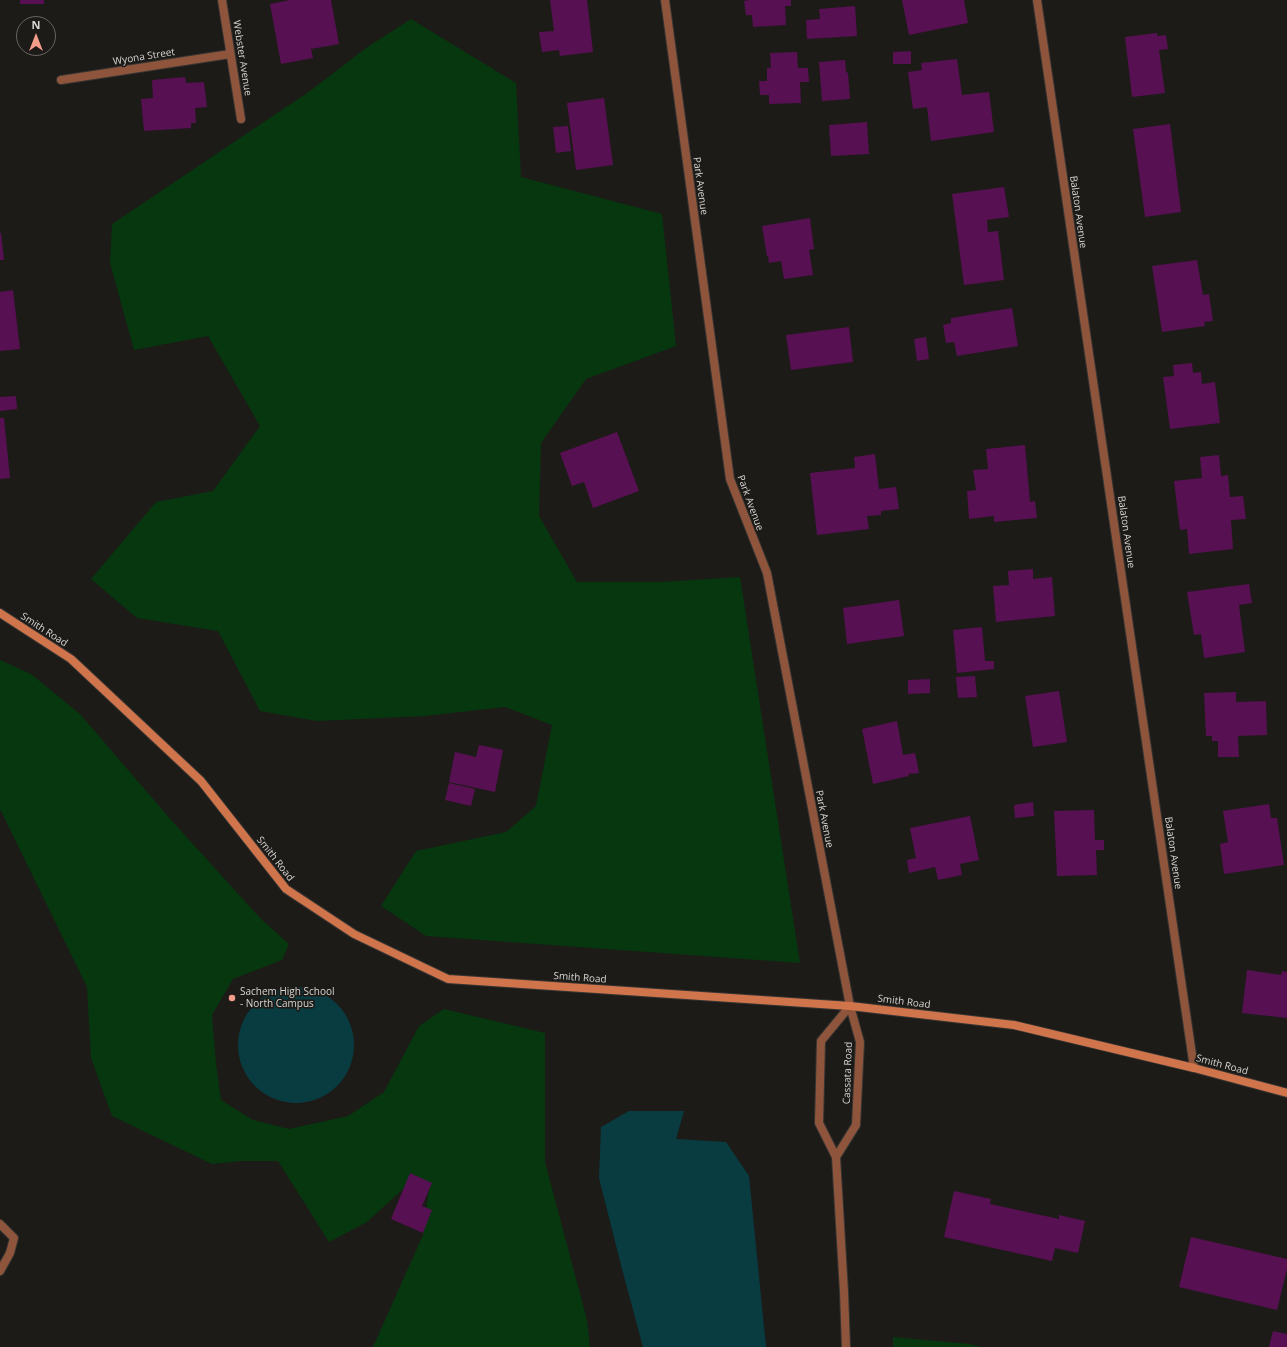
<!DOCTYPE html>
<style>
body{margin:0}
#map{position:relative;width:1287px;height:1347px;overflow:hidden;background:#1d1b18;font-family:"Open Sans",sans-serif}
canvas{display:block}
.north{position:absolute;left:16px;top:16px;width:40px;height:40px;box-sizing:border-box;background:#1d1b18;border:1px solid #676663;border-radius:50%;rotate:0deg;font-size:11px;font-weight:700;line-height:16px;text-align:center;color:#d7d6d4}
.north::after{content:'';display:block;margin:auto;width:14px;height:18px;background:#f49d8b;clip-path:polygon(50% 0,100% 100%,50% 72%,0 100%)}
</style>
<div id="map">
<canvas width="1287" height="1347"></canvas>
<div class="north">N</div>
</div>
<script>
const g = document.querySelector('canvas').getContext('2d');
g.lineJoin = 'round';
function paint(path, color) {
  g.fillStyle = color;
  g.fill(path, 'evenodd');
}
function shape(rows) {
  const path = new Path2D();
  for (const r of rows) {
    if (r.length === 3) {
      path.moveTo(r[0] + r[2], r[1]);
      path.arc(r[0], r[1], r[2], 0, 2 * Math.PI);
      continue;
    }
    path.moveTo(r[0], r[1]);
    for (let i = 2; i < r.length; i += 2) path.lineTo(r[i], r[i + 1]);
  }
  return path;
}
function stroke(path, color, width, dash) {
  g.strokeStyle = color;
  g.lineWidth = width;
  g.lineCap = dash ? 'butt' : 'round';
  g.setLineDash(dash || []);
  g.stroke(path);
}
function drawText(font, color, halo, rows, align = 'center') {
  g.font = font + ' "Open Sans",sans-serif';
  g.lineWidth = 3.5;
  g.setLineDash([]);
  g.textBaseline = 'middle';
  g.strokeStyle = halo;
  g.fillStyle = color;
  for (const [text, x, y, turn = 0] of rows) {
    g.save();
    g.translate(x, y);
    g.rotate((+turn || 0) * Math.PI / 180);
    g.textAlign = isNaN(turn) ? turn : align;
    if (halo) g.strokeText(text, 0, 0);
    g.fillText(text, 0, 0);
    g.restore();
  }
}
paint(shape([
 [411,19,516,83,521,177,662,214,676,346,586,379,541,443,539,516,577,582,662,582,740,577,800,963,426,936,381,906,416,851,506,832,536,806,552,725,505,707,425,716,317,721,260,711,218,631,137,618,91,579,156,502,213,491,260,426,208,336,134,350,110,263,112,224,310,91,366,48],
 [0,660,31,674,80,714,172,821,261,919,289,944,282,960,233,979,212,1015,216,1064,221,1100,253,1120,289,1129,348,1116,384,1092,419,1026,444,1009,545,1033,545,1162,587,1320,590,1347,373,1347,423,1235,429,1188,414,1179,367,1222,329,1242,278,1161,242,1161,212,1164,112,1116,91,1058,87,987,0,809],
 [893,1337,969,1344,982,1347,893,1347]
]), '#06370e');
paint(shape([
 [296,1045,58],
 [629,1111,684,1111,676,1139,726,1142,749,1176,766,1347,643,1347,622,1269,599,1178,601,1127]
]), '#083c41');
paint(shape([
 [20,0,44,0,44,4,20,4],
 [290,0,331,0,339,44,311,49,313,58,281,64,270,4],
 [550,0,587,0,593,52,560,56,559,50,542,52,539,32,554,31],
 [749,0,791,0,791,6,785,6,786,25,753,27,752,15,746,15,744,1],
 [902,0,964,0,968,23,909,35],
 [855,6,857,36,807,39,806,20,820,19,819,9],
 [1157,33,1157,36,1166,35,1168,49,1159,50,1165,93,1132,97,1125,37],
 [911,51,911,64,893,64,893,52],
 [797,52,798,68,808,68,809,82,800,82,801,103,769,104,769,95,760,95,759,81,767,81,767,68,771,68,770,53],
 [957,59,962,95,989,92,994,132,931,141,927,107,913,109,908,72,922,70,921,63],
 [845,60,846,72,848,73,850,99,822,101,819,62],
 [185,77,186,83,204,82,207,107,195,108,196,123,191,123,191,128,144,131,141,99,153,98,152,80],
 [604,98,613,165,576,170,567,103],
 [867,122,869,154,831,156,829,125],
 [1170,124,1181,212,1145,217,1133,129],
 [568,126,571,151,556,153,553,127],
 [1004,187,1009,217,987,220,988,232,998,231,1004,280,964,285,952,194],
 [810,218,814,249,809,250,813,275,784,279,781,261,769,263,768,256,767,256,762,226],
 [0,233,1,233,4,260,0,260],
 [1197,260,1203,295,1209,294,1213,321,1204,322,1205,326,1162,332,1152,266],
 [13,290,20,349,0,351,0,292],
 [1012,308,1018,346,957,356,954,342,946,343,943,325,951,323,951,318],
 [849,327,853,362,791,370,786,335],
 [926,337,929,359,917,361,914,339],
 [1192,363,1193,373,1201,372,1202,384,1215,382,1220,423,1170,429,1163,377,1174,376,1173,365],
 [16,396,17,409,0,411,0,397],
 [0,418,4,418,10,478,0,479],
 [617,432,639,491,593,508,584,482,572,486,560,453],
 [1025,445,1030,502,1035,501,1037,518,994,522,994,516,969,519,967,491,976,490,973,470,988,469,986,449],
 [875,454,879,489,896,487,899,509,881,511,881,515,867,516,869,529,817,535,810,473,855,468,854,457],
 [1219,455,1221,476,1228,475,1230,497,1243,496,1246,519,1231,520,1233,549,1189,554,1187,529,1180,530,1174,481,1202,478,1200,457],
 [1033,569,1033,579,1052,577,1055,616,996,622,993,586,1009,585,1008,571],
 [1249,584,1252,603,1239,605,1245,652,1204,658,1201,634,1194,635,1187,592],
 [899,600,904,636,847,644,843,608],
 [982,627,985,661,994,661,994,669,957,673,953,630],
 [975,676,977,697,958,698,956,677],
 [930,679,930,693,908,694,908,680],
 [1059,691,1067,742,1033,747,1025,696],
 [1236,692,1236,702,1266,701,1267,735,1238,736,1239,757,1218,757,1218,741,1212,741,1212,736,1206,736,1204,693],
 [897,721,903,755,915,753,919,773,908,774,909,776,873,784,862,729],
 [479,745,503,750,495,792,449,782,455,752,476,757],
 [449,783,475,789,471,806,445,800],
 [1033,802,1034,816,1015,818,1014,805],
 [1269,804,1271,818,1277,818,1284,865,1224,874,1220,844,1228,842,1223,811],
 [1094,810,1095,840,1104,840,1104,850,1096,850,1097,875,1057,876,1054,811],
 [970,816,979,860,960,864,962,875,938,880,935,867,909,873,907,860,916,858,910,828],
 [1247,970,1281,975,1282,971,1287,972,1287,1018,1242,1013],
 [410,1173,432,1183,422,1206,432,1210,423,1233,391,1219],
 [954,1191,991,1199,990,1204,1059,1219,1059,1215,1085,1221,1078,1253,1055,1248,1052,1261,944,1237],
 [1191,1237,1287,1259,1287,1269,1277,1310,1179,1287],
 [1273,1331,1287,1334,1287,1347,1269,1347]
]), '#571052');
const lane = shape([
 [0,1224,14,1238,10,1253,0,1271]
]);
const street = shape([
 [222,0,241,119],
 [665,0,730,479,767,573,850,1006,860,1042,856,1125,836,1157],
 [1037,0,1194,1068],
 [61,80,230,54],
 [846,1347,844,1292,836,1157,819,1123,821,1041,850,1006]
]);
const secondary = shape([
 [0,613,71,659,201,781,286,889,354,934,448,979,850,1006,1014,1025,1194,1068,1287,1093]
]);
stroke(lane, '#373532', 10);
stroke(street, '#373532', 10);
stroke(secondary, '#373532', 10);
stroke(lane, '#8e553c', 8);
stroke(street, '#8e553c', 8);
stroke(secondary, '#d0744c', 8);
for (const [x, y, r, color] of [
 [232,998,4,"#f49d8b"]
]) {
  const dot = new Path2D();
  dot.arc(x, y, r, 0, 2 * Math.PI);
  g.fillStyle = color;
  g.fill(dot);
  stroke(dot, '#1d1b18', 1.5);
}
drawText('10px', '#d7d6d4', '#1d1b18', [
 ["Wyona Street",144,57,-9],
 ["Webster Avenue",242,58,81],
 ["Park Avenue",700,186,82],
 ["Balaton Avenue",1078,212,82],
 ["Park Avenue",750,503,70],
 ["Balaton Avenue",1126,532,82],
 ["Smith Road",44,630,33],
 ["Park Avenue",824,819,79],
 ["Balaton Avenue",1173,853,82],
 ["Smith Road",275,859,52],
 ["Smith Road",580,978,4],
 ["Smith Road",904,1002,7],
 ["Smith Road",1222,1065,15],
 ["Cassata Road",848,1073,-88]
]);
drawText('10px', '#d7d6d4', '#1d1b18', [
 ["Sachem High School",240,992],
 ["- North Campus",240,1004]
], 'left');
</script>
